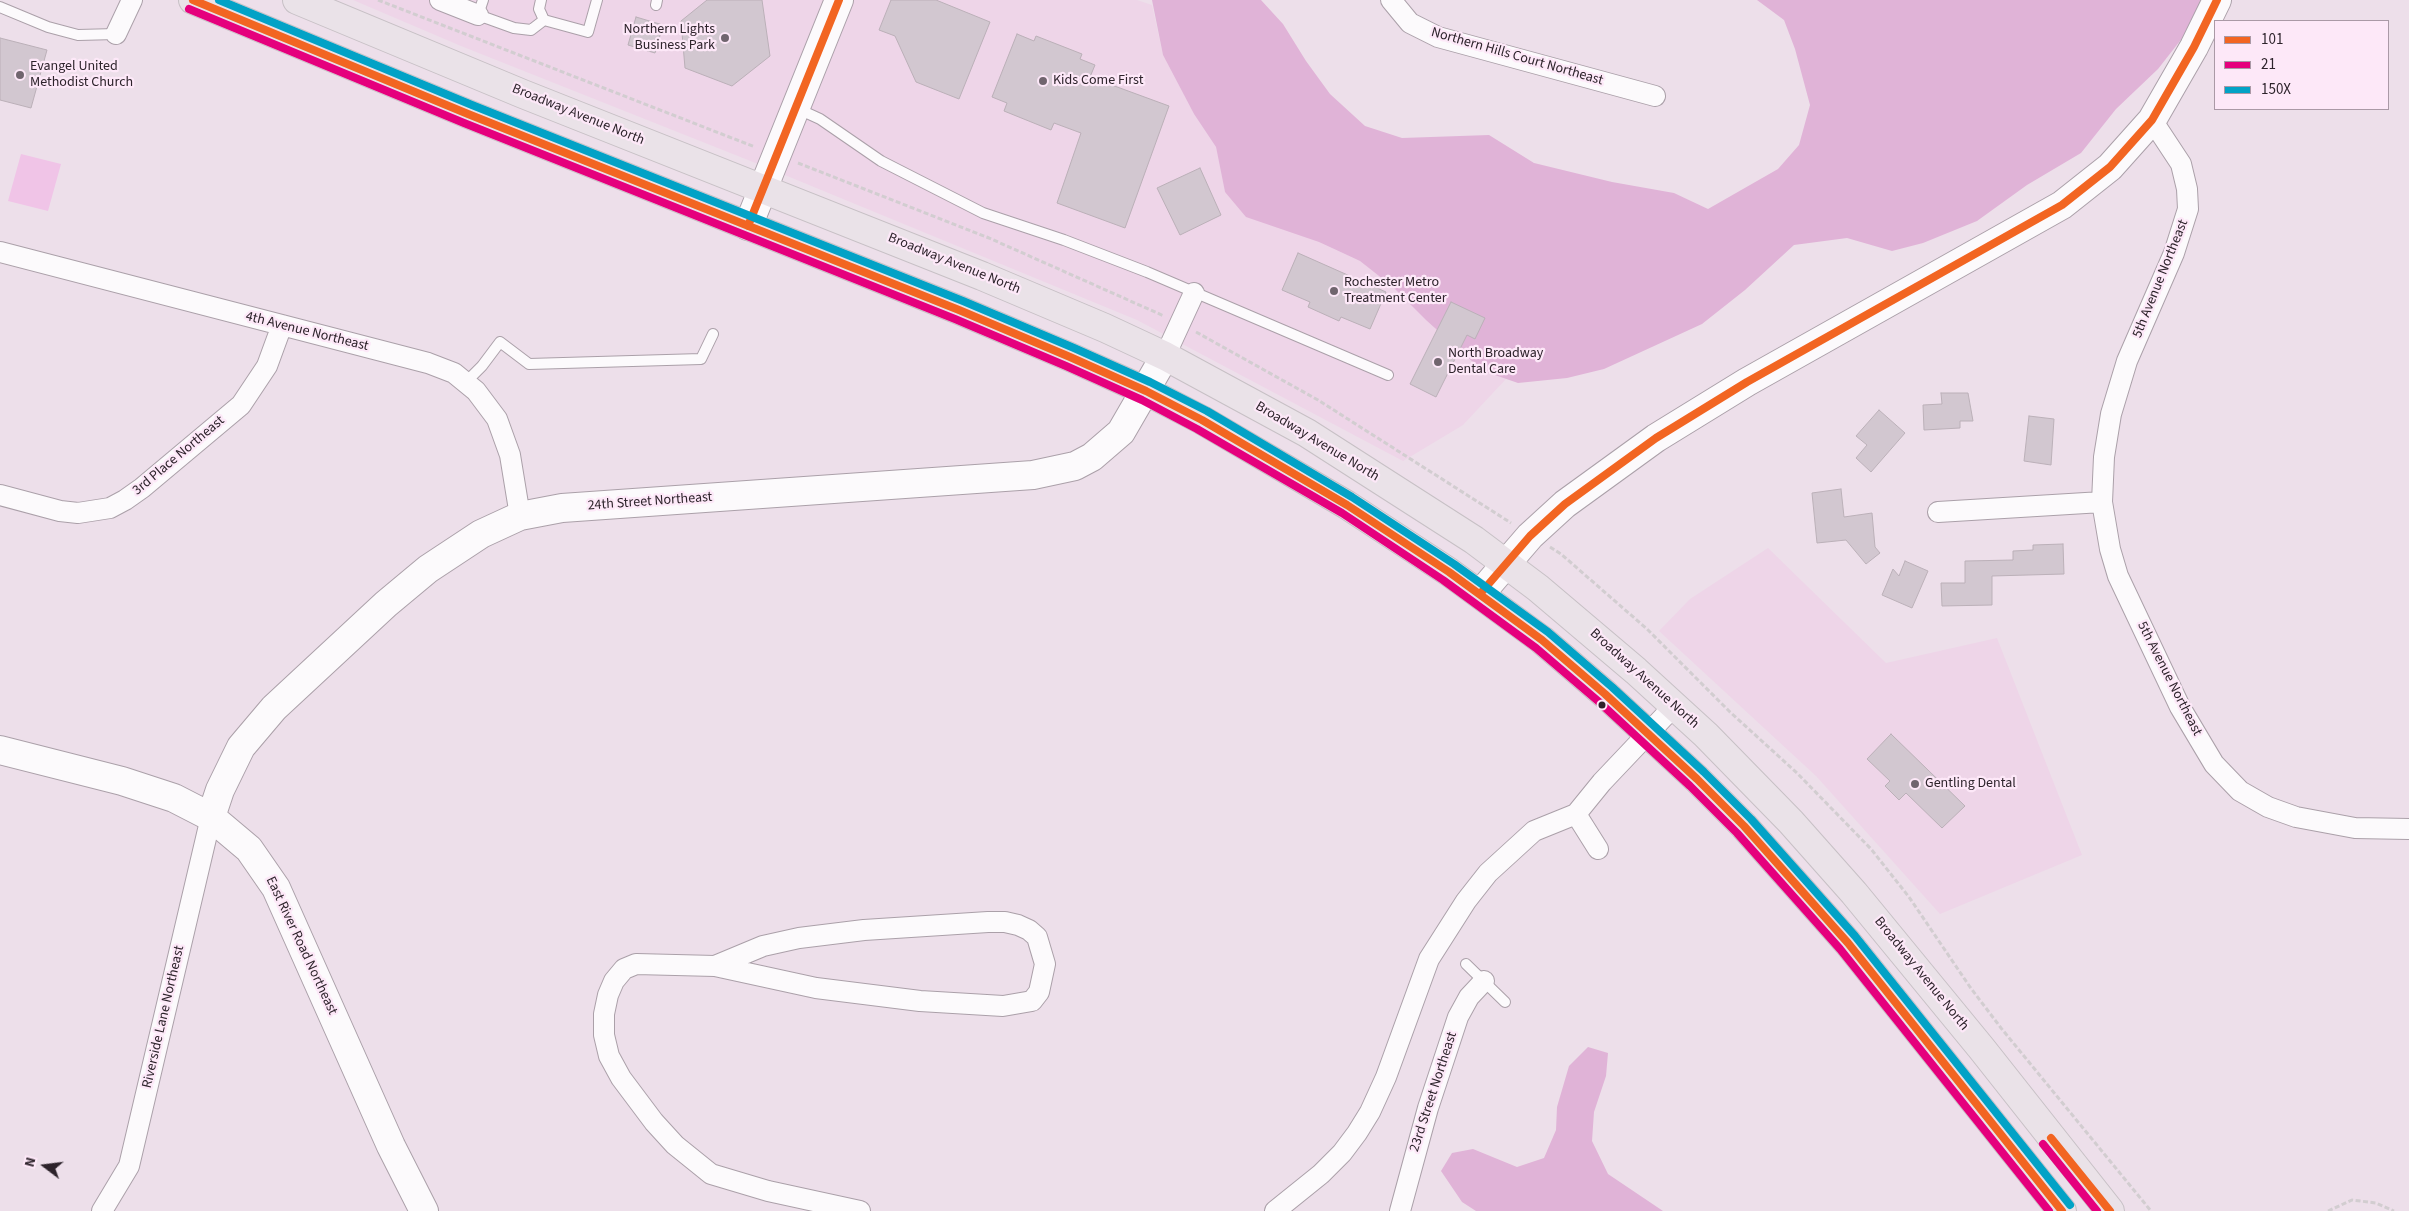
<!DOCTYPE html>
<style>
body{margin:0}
#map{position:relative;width:2409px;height:1211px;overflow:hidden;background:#eddfea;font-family:"Source Sans 3",sans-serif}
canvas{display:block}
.legend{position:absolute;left:2214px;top:20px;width:175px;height:90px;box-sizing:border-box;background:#fde8f8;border:1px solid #aa99a6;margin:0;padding:6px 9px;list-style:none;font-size:15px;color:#2d232b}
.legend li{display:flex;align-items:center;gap:10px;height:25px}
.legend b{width:25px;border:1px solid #aa99a6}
.north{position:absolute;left:20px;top:1141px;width:50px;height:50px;-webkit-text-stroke:4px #fde8f8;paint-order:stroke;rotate:285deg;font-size:14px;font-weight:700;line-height:20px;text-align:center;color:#2d232b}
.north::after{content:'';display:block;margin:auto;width:18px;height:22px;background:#2d232b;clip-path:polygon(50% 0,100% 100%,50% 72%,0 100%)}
</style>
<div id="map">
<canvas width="2409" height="1211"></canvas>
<ul class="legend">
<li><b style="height:6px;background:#f26522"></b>101</li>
<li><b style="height:6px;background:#e5007d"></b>21</li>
<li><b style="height:6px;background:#02a2c6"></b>150X</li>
</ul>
<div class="north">N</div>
</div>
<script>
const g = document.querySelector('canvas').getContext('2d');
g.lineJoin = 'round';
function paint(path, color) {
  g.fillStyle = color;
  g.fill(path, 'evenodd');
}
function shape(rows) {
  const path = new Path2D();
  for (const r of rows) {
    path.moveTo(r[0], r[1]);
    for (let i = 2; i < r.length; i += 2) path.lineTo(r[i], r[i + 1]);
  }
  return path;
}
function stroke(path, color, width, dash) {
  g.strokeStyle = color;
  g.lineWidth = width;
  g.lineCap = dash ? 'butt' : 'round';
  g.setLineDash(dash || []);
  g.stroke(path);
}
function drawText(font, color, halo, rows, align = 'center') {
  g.font = font + ' "Source Sans 3",sans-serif';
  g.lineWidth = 4.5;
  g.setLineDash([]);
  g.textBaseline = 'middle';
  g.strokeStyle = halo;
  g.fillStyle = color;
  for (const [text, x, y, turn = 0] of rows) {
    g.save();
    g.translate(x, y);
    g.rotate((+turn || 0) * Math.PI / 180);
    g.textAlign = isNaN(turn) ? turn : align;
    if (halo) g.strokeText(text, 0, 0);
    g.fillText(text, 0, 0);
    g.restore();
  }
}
paint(shape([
 [353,0,1137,0,1152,5,1163,55,1194,114,1216,147,1225,192,1319,242,1360,261,1393,286,1483,371,1506,379,1463,425,1403,461,1137,320,758,164,461,46],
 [1768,548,1886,663,1997,638,2082,855,1940,914,1816,776,1659,631,1690,599]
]), '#eed5e8');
paint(shape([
 [21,154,61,164,48,211,8,201]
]), '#f0c4e7');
paint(shape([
 [1152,0,1261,0,1283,24,1306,61,1330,94,1365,126,1402,138,1489,135,1534,163,1612,182,1674,193,1708,209,1778,169,1799,145,1810,105,1795,49,1784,20,1757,0,2204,0,2187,32,2158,69,2116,109,2081,153,2027,185,1977,221,1923,243,1892,251,1847,238,1794,245,1745,290,1702,324,1604,369,1567,378,1518,383,1483,371,1426,320,1393,287,1360,261,1319,242,1246,217,1225,192,1216,147,1194,114,1163,55],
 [1588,1047,1608,1053,1606,1076,1594,1112,1592,1141,1608,1174,1663,1211,1476,1211,1462,1202,1441,1171,1452,1153,1473,1149,1517,1167,1544,1158,1556,1130,1557,1107,1569,1066]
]), '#e0b3d7');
const building = shape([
 [707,0,762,0,770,56,732,86,685,68,681,21,707,0],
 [891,0,936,0,990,22,959,99,916,82,895,36,879,30,891,0],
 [636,17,663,25,655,53,628,45,636,17],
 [1017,34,1034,41,1036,36,1082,54,1080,59,1095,65,1090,77,1169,106,1125,228,1057,203,1081,133,1054,123,1051,130,1004,111,1007,103,992,97,1017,34],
 [0,38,47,50,31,108,0,100,0,38],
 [1200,168,1221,215,1180,235,1157,188,1200,168],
 [1298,253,1386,292,1370,329,1341,317,1339,321,1308,307,1310,302,1282,290,1298,253],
 [1451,302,1485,318,1475,339,1467,335,1436,397,1410,384,1451,302],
 [1941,393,1968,393,1973,421,1960,421,1960,428,1924,430,1923,405,1942,404,1941,393],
 [1879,410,1905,433,1871,472,1856,458,1867,445,1856,436,1879,410],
 [2029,416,2054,419,2051,465,2024,461,2029,416],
 [1841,489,1844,517,1872,513,1875,547,1880,553,1866,564,1846,540,1817,543,1812,493,1841,489],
 [2063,544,2064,574,1992,576,1992,605,1942,606,1941,583,1965,583,1965,561,2013,560,2013,551,2033,550,2033,545,2063,544],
 [1905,561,1928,571,1912,608,1882,595,1893,569,1899,576,1905,561],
 [1891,734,1965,806,1942,828,1906,793,1899,800,1885,786,1890,781,1867,759,1891,734]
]);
paint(building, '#d2c7d0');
stroke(building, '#bbb0b8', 1);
const lane = shape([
 [483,0,478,15,514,28,531,30,544,20,588,32,597,0],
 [541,0,539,9,544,20],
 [656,5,657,0],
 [0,7,48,27,78,35,116,34],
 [796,108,820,119,881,161,983,213,1064,240,1147,272,1388,375],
 [466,382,482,366,500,342,529,364,701,359,713,334],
 [1466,964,1505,1002]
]);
const street = shape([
 [440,0,478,15],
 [1391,0,1410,23,1438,37,1655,96],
 [116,34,132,0],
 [2152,120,2181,164,2187,189,2188,209,2174,253,2127,361,2111,414,2104,457,2102,502,2110,549,2118,576,2180,707,2214,764,2240,791,2268,807,2296,817,2355,828,2409,829],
 [0,252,428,363,454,373,476,391,497,419,510,455,520,516],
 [1165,356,1194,293],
 [0,495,60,511,78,513,110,508,125,500,142,488,241,405,267,366,282,325],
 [1938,512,2102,502],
 [1576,814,1598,849],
 [988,922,1005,922,1018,925,1029,930,1037,937,1045,964,1039,992,1032,1001,1003,1006,920,1001,816,988,715,966,763,946,799,938,864,930,988,922],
 [715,966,636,964,624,969,614,981,608,995,604,1014,604,1035,609,1056,621,1078,654,1122,675,1145,711,1174,768,1191,860,1211],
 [102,1211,129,1166,211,817],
 [1275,1211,1321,1174,1342,1153,1357,1133,1370,1112,1386,1077,1429,959,1466,901,1488,873,1534,831,1576,814,1602,782,1675,705],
 [1400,1211,1428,1108,1458,1017,1469,997,1484,981]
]);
const secondary = shape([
 [748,226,839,0],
 [1480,594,1530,536,1565,504,1656,438,1747,382,2062,205,2110,167,2152,120,2194,47,2217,0],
 [0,750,122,781,174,798,211,817,249,849,276,888,391,1146,424,1211],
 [211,817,220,790,241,747,274,708,386,604,428,569,481,534,520,516,562,508,1033,475,1075,466,1092,457,1121,432,1165,356]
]);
const primary = shape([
 [193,0,468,114,959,310,1070,357,1146,391,1202,420,1347,505,1449,572,1542,640,1605,694,1697,779,1744,826,1848,943,2062,1211],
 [297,0,523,94,982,276,1105,328,1165,356,1307,433,1474,540,1538,588,1636,671,1706,735,1791,822,1854,893,1982,1049,2110,1211]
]);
stroke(lane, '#aba0a9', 12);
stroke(street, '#aba0a9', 22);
stroke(secondary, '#aba0a9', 30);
stroke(primary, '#c7c0c5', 30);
stroke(shape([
 [378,0,755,147],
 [798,163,989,238,1164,316],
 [1196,332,1318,400,1511,523],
 [1550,547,1561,554,1647,629,1730,712,1797,773,1871,849,1909,897,1970,987,2001,1028,2151,1211],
 [2328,1211,2352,1200,2376,1203,2394,1211]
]), '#d2cdd0', 3, [5, 2.5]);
stroke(lane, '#fcfafc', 10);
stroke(street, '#fcfafc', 20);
stroke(secondary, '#fcfafc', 28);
stroke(primary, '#eae2e8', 28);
stroke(shape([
 [193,0,468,114,959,310,1070,357,1146,391,1202,420,1347,505,1449,572,1542,640,1605,694,1697,779,1744,826,1848,943,2062,1211],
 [748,226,839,0],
 [1480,594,1530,536,1565,504,1656,438,1747,382,2062,205,2110,167,2152,120,2194,47,2217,0],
 [2051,1138,2110,1211]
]), '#f26522', 8);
stroke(shape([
 [189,9,464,123,955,319,1066,366,1142,400,1197,429,1342,513,1443,580,1536,648,1598,701,1690,786,1737,833,1840,949,2049,1211],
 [2043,1144,2097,1211]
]), '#e5007d', 8);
stroke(shape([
 [219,0,472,105,963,301,1074,348,1150,382,1207,411,1352,497,1454,564,1548,632,1612,687,1704,772,1751,819,1855,936,2070,1205]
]), '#02a2c6', 8);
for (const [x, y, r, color] of [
 [725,38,5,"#70656e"],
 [20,75,5,"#70656e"],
 [1043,81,5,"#70656e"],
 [1334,291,5,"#70656e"],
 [1438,362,5,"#70656e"],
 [1602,705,4.5,"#2d232b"],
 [1915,784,5,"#70656e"]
]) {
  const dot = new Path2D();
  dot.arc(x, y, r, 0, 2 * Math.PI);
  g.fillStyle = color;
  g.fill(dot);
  stroke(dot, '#fde8f8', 2);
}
drawText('14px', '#2d232b', '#fde8f8', [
 ["Northern Lights",715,30,"right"],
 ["Business Park",715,46,"right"],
 ["Evangel United",30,67],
 ["Methodist Church",30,83],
 ["Kids Come First",1053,81],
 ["Rochester Metro",1344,283],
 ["Treatment Center",1344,299],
 ["North Broadway",1448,354],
 ["Dental Care",1448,370],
 ["Gentling Dental",1925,784]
], 'left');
drawText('14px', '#2d232b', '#fde8f8', [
 ["Northern Hills Court Northeast",1517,57,16],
 ["Broadway Avenue North",578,115,22],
 ["Broadway Avenue North",954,264,22],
 ["5th Avenue Northeast",2161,279,-68],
 ["4th Avenue Northeast",307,332,14],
 ["Broadway Avenue North",1317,442,31],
 ["3rd Place Northeast",179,456,-40],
 ["24th Street Northeast",650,502,-4],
 ["Broadway Avenue North",1644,679,42],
 ["5th Avenue Northeast",2169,679,63],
 ["East River Road Northeast",301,946,65],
 ["Broadway Avenue North",1921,974,51],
 ["Riverside Lane Northeast",164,1017,-77],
 ["23rd Street Northeast",1434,1092,-72]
]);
</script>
